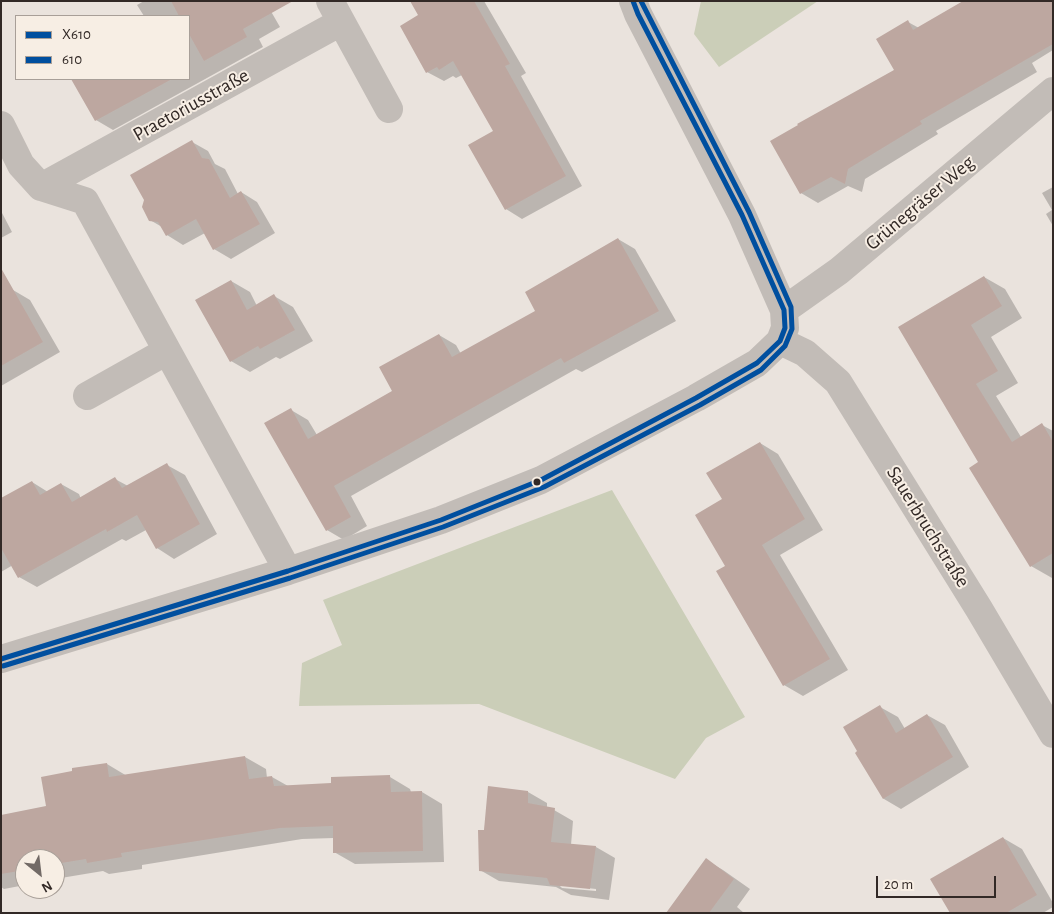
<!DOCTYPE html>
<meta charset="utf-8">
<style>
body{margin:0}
#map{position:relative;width:1054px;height:914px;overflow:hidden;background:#eae3dd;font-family:"Alegreya Sans",sans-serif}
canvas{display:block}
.frame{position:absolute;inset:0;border:2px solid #322926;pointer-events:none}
.legend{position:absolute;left:15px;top:15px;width:175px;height:65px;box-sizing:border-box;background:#f7eee4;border:1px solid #a89f98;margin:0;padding:6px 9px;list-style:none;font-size:15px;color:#322926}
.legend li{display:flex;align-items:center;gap:10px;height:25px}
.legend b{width:25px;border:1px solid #a89f98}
.north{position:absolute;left:15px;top:849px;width:50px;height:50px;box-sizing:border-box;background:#f7eee4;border:1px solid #a89f98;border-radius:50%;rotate:151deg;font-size:14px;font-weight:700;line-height:20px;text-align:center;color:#322926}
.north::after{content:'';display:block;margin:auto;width:18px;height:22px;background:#726a66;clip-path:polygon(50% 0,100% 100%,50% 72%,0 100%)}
.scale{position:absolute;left:876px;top:876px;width:120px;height:22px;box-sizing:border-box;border:2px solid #322926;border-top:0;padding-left:6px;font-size:15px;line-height:18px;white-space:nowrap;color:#322926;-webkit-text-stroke:4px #f7eee4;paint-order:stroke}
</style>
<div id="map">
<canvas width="1054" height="914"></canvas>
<div class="frame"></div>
<ul class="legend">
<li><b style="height:6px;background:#004f9f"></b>X610</li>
<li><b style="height:6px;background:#004f9f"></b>610</li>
</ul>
<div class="north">N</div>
<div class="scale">20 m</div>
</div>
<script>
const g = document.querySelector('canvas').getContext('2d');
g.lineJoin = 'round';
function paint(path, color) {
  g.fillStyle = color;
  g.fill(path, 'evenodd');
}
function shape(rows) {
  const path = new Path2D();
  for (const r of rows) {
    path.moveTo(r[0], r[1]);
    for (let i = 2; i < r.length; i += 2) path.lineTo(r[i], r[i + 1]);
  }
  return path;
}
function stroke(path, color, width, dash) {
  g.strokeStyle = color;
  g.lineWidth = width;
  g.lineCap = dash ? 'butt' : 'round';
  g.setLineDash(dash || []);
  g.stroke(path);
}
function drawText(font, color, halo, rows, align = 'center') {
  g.font = font + ' "Alegreya Sans",sans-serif';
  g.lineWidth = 4;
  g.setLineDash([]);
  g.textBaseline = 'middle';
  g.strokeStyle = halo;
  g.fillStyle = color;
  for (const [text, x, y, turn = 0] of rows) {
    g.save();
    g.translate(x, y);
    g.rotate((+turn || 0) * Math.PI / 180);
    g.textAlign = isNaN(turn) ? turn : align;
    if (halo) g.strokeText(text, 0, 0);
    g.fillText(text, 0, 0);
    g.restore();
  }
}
paint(shape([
 [701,1,818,1,719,67,694,34],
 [612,490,745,717,706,738,675,779,479,704,299,706,302,663,342,645,323,600]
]), '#cbceb8');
paint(shape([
 [144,1,265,1,280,27,259,39,263,47,113,130,96,120,73,79,189,79,189,16,144,16,137,5],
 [431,1,484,1,526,73,521,76,582,186,522,219,506,209,495,131,462,75,456,78,453,76,444,81,427,72,419,16],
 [1053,1,1053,50,1032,63,1037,72,936,131,938,134,865,179,862,192,848,186,818,203,801,193,772,141,895,70,908,22,919,28],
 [192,142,208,151,215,164,225,169,238,194,241,192,257,202,275,233,231,259,214,249,205,233,183,245,167,235,162,227,150,220],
 [1053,187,1053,226,1046,214,1052,210,1042,193],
 [1,211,12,232,1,238],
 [618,239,635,249,676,321,582,372,576,369,351,496,367,526,344,540,327,530,291,410,308,420,317,435,393,391,439,335,456,345,461,354,537,312],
 [984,277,1005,289,1022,318,991,337,1018,383,996,396,1021,437,1042,425,1053,431,1052,578,1031,566,980,462,900,327],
 [231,281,250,292,257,306,274,296,293,307,313,341,280,359,276,357,250,372,231,361],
 [13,290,30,300,60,352,1,386,1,297],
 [760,443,778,454,823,530,780,555,848,670,803,696,784,685,718,571,727,566,724,500],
 [167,465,185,475,217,534,174,559,157,548,146,530,126,541,122,539,37,587,19,577,13,565,1,572,1,499,32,482,48,492,61,484,79,494,81,499,115,479,128,486],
 [880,707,898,717,905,729,927,715,945,725,969,767,901,809,884,799,857,753],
 [245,757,266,769,267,778,272,777,288,786,332,784,390,777,410,789,411,792,422,792,442,804,444,862,355,864,334,852,334,838,302,839,142,865,142,869,109,874,103,871,55,879,55,859,25,859,25,885,4,889,1,887,1,816,48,807,107,764,127,776],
 [489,788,528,792,547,803,547,808,554,810,573,821,571,845,596,847,615,858,609,900,571,895,556,887,499,881,480,870],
 [559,885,596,889,596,891,562,888],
 [1003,838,1022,849,1053,903,1053,907,1043,913,951,913],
 [706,860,723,870,750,889,737,907,744,913,667,913]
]), '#0003');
paint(shape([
 [171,1,293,1,243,29,247,37,204,61,189,34,189,16,179,16],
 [410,1,474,1,510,64,505,66,566,176,505,210,468,145,493,131,453,61,439,70,437,67,426,73,400,26,418,15],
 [963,1,1053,1,1053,44,920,121,922,124,848,169,845,184,831,177,800,194,770,141,798,125,797,124,894,70,876,39,908,20,913,30],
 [71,79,172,79,95,121],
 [192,140,202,158,209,159,230,198,241,191,260,224,213,250,196,219,166,236,158,222,149,221,142,207,144,200,130,175],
 [618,238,659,311,564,363,561,358,334,486,351,517,326,531,264,423,291,408,308,439,392,391,379,367,439,334,452,357,535,311,525,292],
 [1,268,43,342,1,366],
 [984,276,1002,306,971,325,998,371,976,384,1012,442,1042,423,1053,442,1053,553,1030,567,969,468,978,462,898,327],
 [231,280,247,310,274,294,295,330,260,349,258,346,230,362,195,300],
 [760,442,805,519,762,545,830,659,783,686,716,571,725,566,695,515,722,499,706,473],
 [167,463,200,524,156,549,137,515,107,532,106,529,18,578,1,548,1,498,32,481,40,495,61,483,72,502,115,477,122,488],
 [880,705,896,733,927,714,953,757,883,799,855,753,857,751,843,727],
 [245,756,249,779,272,776,274,786,331,783,331,777,390,775,391,792,422,791,423,851,333,853,333,826,280,828,121,853,122,857,87,863,86,859,55,864,55,859,25,859,25,870,1,874,1,815,46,806,41,777,72,771,72,768,107,763,109,777],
 [488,786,528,791,528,803,555,808,551,842,596,846,590,889,550,885,547,878,479,871,478,830,484,830],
 [1003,837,1037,895,1006,913,950,913,930,879],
 [706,858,734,879,709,913,666,913]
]), '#bda7a0');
stroke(shape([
 [330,1,389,109],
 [1,125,21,165,41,187,85,201,288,571],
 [41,187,341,22],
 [784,310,839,271,1053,91],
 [780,341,805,353,838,382,979,609,1053,734],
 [87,396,167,351],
 [1,659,288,571,441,520,541,480,696,398,757,363,780,341,785,328,784,310,742,215,638,14,633,1]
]), '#c2bcb7', 28);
stroke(shape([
 [1,659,288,571,441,520,541,480,696,398,757,363,780,341,785,328,784,310,742,215,638,14,633,1]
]), '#004f9f', 5);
stroke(shape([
 [3,666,290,578,443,527,544,487,700,405,761,370,785,346,792,329,791,307,749,212,641,1]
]), '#004f9f', 5);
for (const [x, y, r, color] of [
 [537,482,4.5,"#322926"]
]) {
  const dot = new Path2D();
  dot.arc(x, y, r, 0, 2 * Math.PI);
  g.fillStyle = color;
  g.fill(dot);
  stroke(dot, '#f7eee4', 2);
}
drawText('20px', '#322926', '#f7eee4', [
 ["Praetoriusstraße",191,105,-29],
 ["Grünegräser Weg",920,203,-40],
 ["Sauerbruchstraße",928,527,58]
]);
</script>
